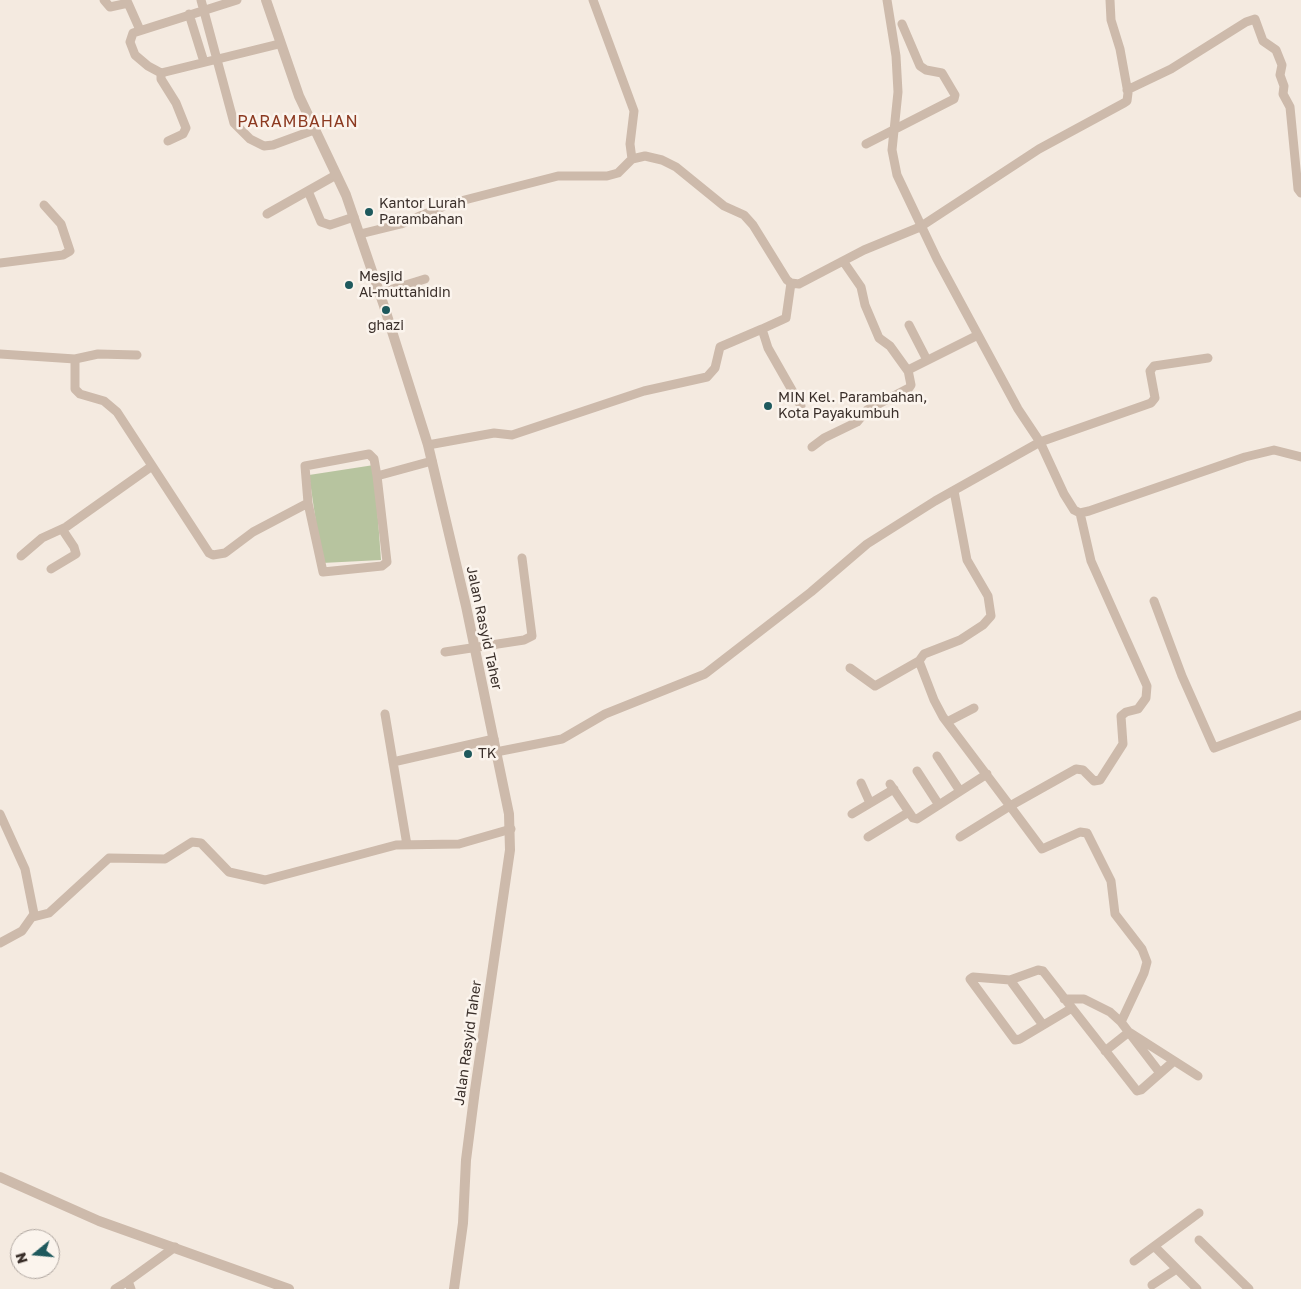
<!DOCTYPE html>
<style>
body{margin:0}
#map{position:relative;width:1301px;height:1289px;overflow:hidden;background:#f4eae0;font-family:"Golos Text",sans-serif}
canvas{display:block}
.north{position:absolute;left:10px;top:1229px;width:50px;height:50px;box-sizing:border-box;background:#fbf4ed;border:1px solid #aea59f;border-radius:50%;rotate:253deg;font-size:14px;font-weight:700;line-height:20px;text-align:center;color:#3a2f2a}
.north::after{content:'';display:block;margin:auto;width:18px;height:22px;background:#1e595d;clip-path:polygon(50% 0,100% 100%,50% 72%,0 100%)}
</style>
<div id="map">
<canvas width="1301" height="1289"></canvas>
<div class="north">N</div>
</div>
<script>
const g = document.querySelector('canvas').getContext('2d');
g.lineJoin = 'round';
function paint(path, color) {
  g.fillStyle = color;
  g.fill(path, 'evenodd');
}
function shape(rows) {
  const path = new Path2D();
  for (const r of rows) {
    path.moveTo(r[0], r[1]);
    for (let i = 2; i < r.length; i += 2) path.lineTo(r[i], r[i + 1]);
  }
  return path;
}
function stroke(path, color, width, dash) {
  g.strokeStyle = color;
  g.lineWidth = width;
  g.lineCap = dash ? 'butt' : 'round';
  g.setLineDash(dash || []);
  g.stroke(path);
}
function drawText(font, color, halo, rows, align = 'center') {
  g.font = font + ' "Golos Text",sans-serif';
  g.lineWidth = 5;
  g.setLineDash([]);
  g.textBaseline = 'middle';
  g.strokeStyle = halo;
  g.fillStyle = color;
  for (const [text, x, y, turn = 0] of rows) {
    g.save();
    g.translate(x, y);
    g.rotate((+turn || 0) * Math.PI / 180);
    g.textAlign = isNaN(turn) ? turn : align;
    if (halo) g.strokeText(text, 0, 0);
    g.fillText(text, 0, 0);
    g.restore();
  }
}
paint(shape([
 [374,465,381,560,322,563,309,475]
]), '#b7c49f');
stroke(shape([
 [104,0,110,7,128,3,140,30],
 [201,0,234,123,250,139,264,146,273,145,314,130],
 [593,0,634,111,630,144,632,159],
 [189,14,204,62],
 [161,73,148,66,135,55,130,42,133,33,237,0],
 [1127,90,1171,69,1246,22,1255,19,1263,41,1276,50,1282,65,1280,75,1284,86,1283,94,1290,107,1298,189,1301,193],
 [168,141,183,134,186,128,176,103,161,79,161,73,279,44],
 [866,144,954,99,955,95,942,73,926,70,920,66,902,24],
 [308,191,321,222,330,225,354,217],
 [267,214,336,175],
 [360,234,401,224,449,204,558,176,607,176,618,173,632,159,645,156,662,160,676,167,724,206,744,215,753,225,787,280,791,283,799,284,864,250,920,227,1039,149,1124,103,1127,101,1128,93,1120,49,1111,20,1110,0],
 [843,261,861,287,865,305,879,338,890,346,908,371],
 [0,263,63,255,70,251,61,224,44,205],
 [791,283,786,318,762,329,768,348,801,406],
 [380,293,425,279],
 [909,325,927,360],
 [0,354,75,359,98,354,137,355],
 [1208,358,1154,366,1150,371,1155,398,1151,403,1040,442,1064,494,1074,510,1080,513,1089,511,1245,457,1274,450,1301,457],
 [75,359,75,389,80,394,104,401,117,412,209,553,213,555,225,553,253,532,308,503],
 [428,445,494,433,512,435,644,391,707,377,715,368,720,347,762,329],
 [812,447,824,438,857,422,867,410,909,388,911,385,908,370,978,335],
 [377,476,387,562,382,566,323,572,308,503,305,466,369,454,374,459,377,476,432,461],
 [954,491,967,560,988,596,991,616,983,625,960,640,924,654,919,661,934,700,943,717,1010,806,1076,769,1083,770,1094,781,1100,780,1123,744,1121,716,1126,712,1138,709,1146,698,1147,686,1091,561,1080,513],
 [21,556,42,538,66,527,152,466],
 [51,569,76,554,74,547,62,529],
 [1154,601,1182,676,1214,748,1301,715],
 [445,652,524,640,532,636,522,558],
 [850,668,875,686,919,661],
 [385,714,407,845],
 [947,722,974,708],
 [496,752,562,739,605,714,705,674,811,592,867,544,935,501,1040,442,1018,409,937,259,897,175,892,150,898,92,896,56,887,0],
 [937,756,960,791],
 [393,762,494,739],
 [917,771,939,805],
 [861,783,870,803],
 [890,784,913,818,917,819,987,774],
 [0,814,25,869,34,914,22,931,0,943],
 [852,814,894,789],
 [868,837,909,812],
 [960,837,1010,806,1042,849,1080,832,1087,833,1111,881,1115,914,1142,949,1147,962,1144,973,1121,1022],
 [33,917,49,913,109,858,165,859,192,842,201,843,229,872,265,880,396,845,459,844,511,829],
 [1010,980,1043,1025],
 [1064,999,1084,999,1110,1012,1121,1022,1160,1073],
 [1072,1008,1020,1039,1015,1040,970,979,973,977,1010,980,1038,970,1043,971,1137,1091,1141,1090,1174,1061],
 [1105,1051,1129,1032,1198,1076],
 [1199,1240,1249,1289],
 [1155,1247,1197,1289],
 [1134,1261,1199,1213],
 [1152,1285,1175,1270],
 [115,1289,128,1281],
 [131,1289,128,1281,175,1247]
]), '#cdbaab', 9);
stroke(shape([
 [266,0,299,96,346,195,384,306,428,445,466,606,509,814,510,850,475,1090,466,1160,463,1223,454,1289],
 [0,1177,99,1221,289,1289]
]), '#cdbaab', 10);
for (const [x, y, r, color] of [
 [369,212,5,"#1e595d"],
 [349,285,5,"#1e595d"],
 [386,310,5,"#1e595d"],
 [768,406,5,"#1e595d"],
 [468,754,5,"#1e595d"]
]) {
  const dot = new Path2D();
  dot.arc(x, y, r, 0, 2 * Math.PI);
  g.fillStyle = color;
  g.fill(dot);
  stroke(dot, '#fbf4ed', 2);
}
drawText('14px', '#3a2f2a', '#fbf4ed', [
 ["Kantor Lurah",379,204],
 ["Parambahan",379,220],
 ["Mesjid",359,277],
 ["Al-muttahidin",359,293],
 ["ghazi",386,326,"center"],
 ["MIN Kel. Parambahan,",778,398],
 ["Kota Payakumbuh",778,414],
 ["TK",478,754]
], 'left');
drawText('14px', '#3a2f2a', '#fbf4ed', [
 ["Jalan Rasyid Taher",484,628,78],
 ["Jalan Rasyid Taher",468,1043,-82]
]);
g.letterSpacing = '1px';
drawText('16px', '#8c3a21', '#fbf4ed', [
 ["PARAMBAHAN",298,122]
]);
g.letterSpacing = '0px';
</script>
